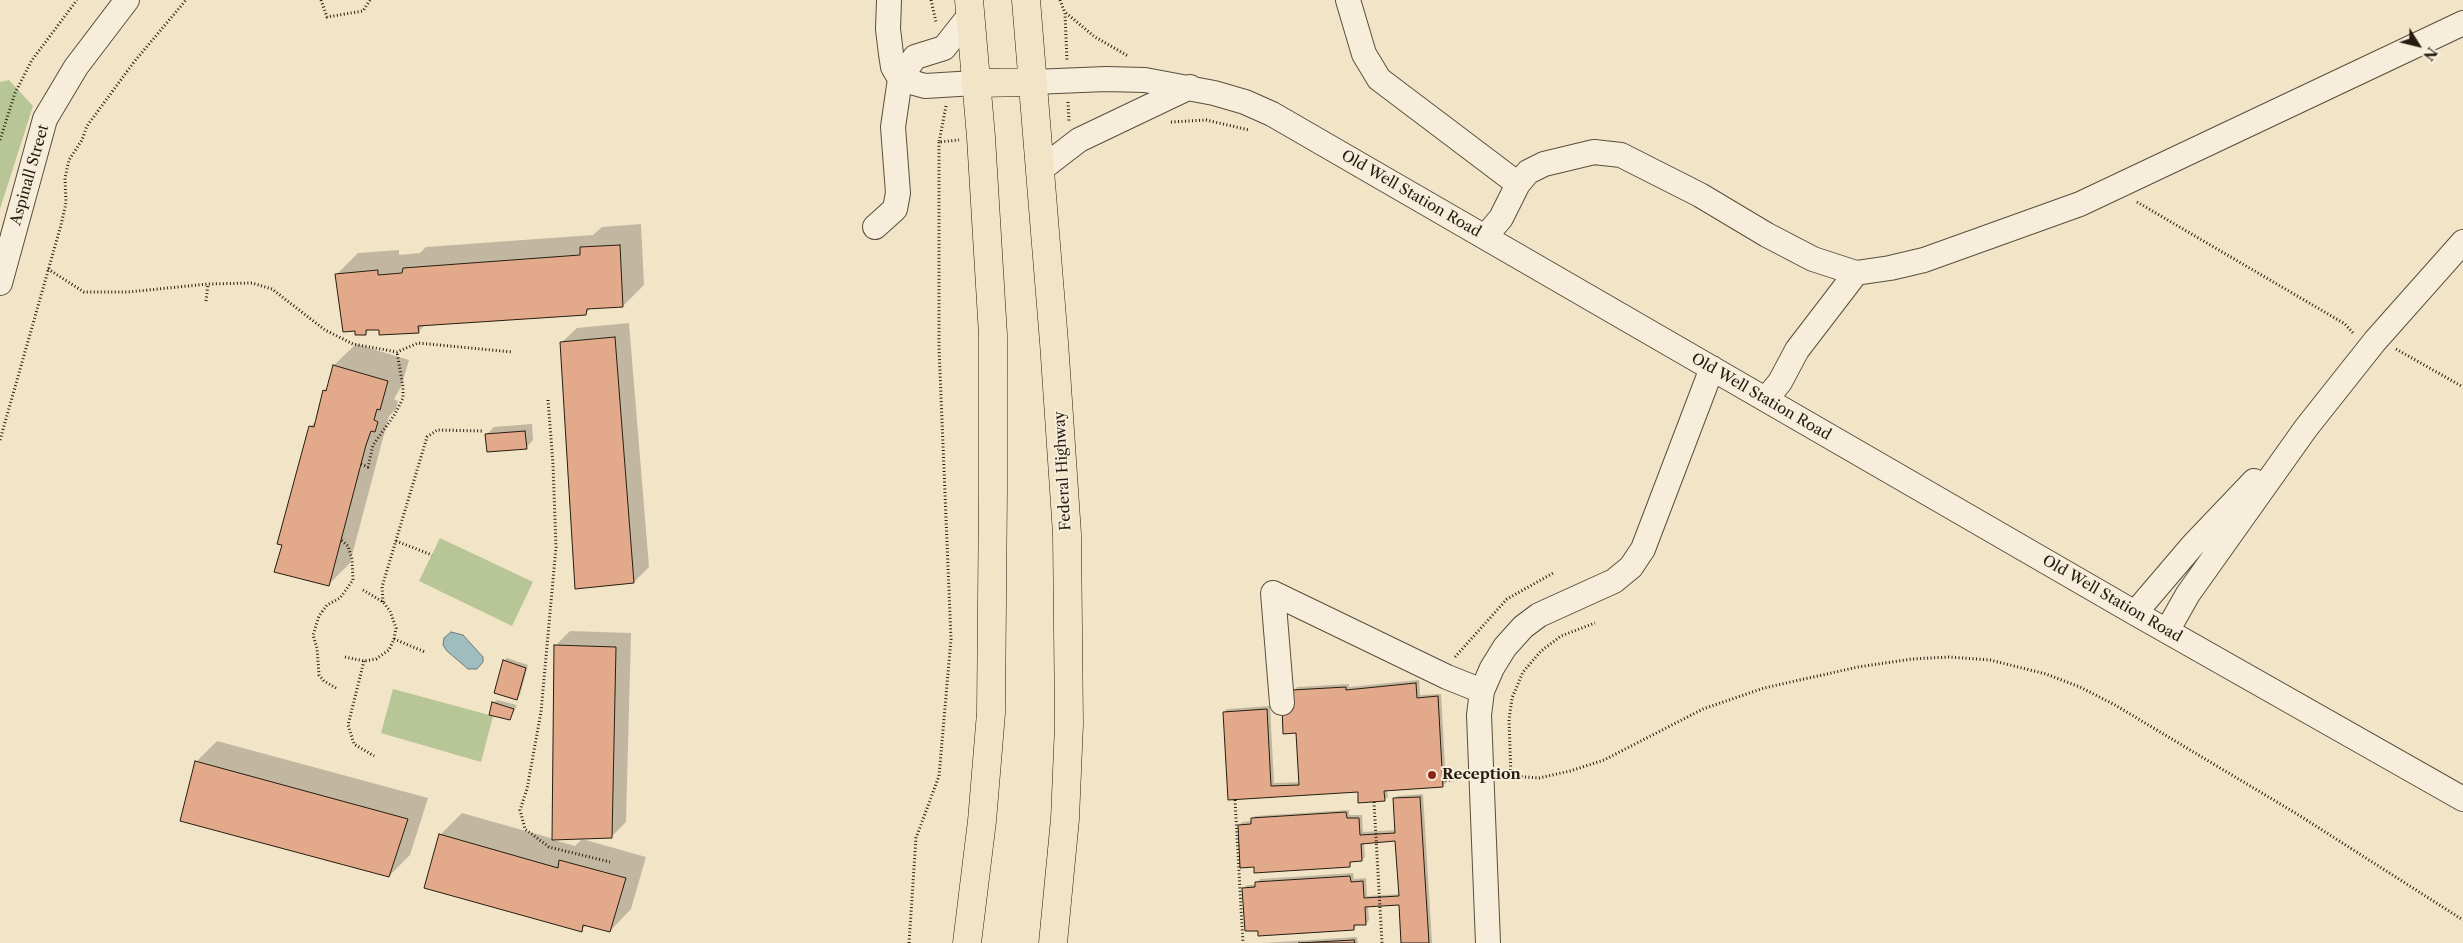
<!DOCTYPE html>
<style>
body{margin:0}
#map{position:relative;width:2463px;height:943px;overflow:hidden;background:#f2e4c7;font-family:"Libre Caslon Text",serif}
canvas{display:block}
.north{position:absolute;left:2393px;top:20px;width:50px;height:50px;-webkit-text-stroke:4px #f7eddb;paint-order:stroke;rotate:126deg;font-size:14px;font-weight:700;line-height:20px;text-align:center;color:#261d10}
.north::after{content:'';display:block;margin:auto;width:18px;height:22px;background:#261d10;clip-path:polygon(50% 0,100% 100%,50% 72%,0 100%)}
</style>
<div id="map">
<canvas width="2463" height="943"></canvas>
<div class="north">N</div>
</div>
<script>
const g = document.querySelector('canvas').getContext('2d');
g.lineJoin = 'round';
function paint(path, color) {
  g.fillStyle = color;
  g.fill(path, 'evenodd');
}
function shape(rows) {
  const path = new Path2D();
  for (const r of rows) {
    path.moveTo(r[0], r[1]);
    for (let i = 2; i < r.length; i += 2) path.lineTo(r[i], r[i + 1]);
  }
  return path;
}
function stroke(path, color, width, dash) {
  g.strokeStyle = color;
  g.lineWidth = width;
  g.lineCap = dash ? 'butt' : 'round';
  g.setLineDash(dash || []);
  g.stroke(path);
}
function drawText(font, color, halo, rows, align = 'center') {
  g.font = font + ' "Libre Caslon Text",serif';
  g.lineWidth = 4;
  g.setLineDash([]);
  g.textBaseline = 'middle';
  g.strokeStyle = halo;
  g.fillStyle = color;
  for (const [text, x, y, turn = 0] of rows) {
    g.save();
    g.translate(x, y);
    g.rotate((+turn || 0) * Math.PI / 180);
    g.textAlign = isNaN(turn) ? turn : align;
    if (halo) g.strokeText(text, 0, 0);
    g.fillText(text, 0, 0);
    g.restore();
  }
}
paint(shape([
 [9,80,33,106,0,209,0,82],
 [440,538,533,582,512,626,419,581],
 [393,689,493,716,481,762,381,733]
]), '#b8c597');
const water = shape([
 [451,632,463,635,483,657,483,662,477,669,468,669,447,651,443,645,444,638,451,632]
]);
paint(water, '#9fbcbf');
stroke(water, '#6f7c79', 1);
paint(shape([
 [641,224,644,285,623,306,591,308,585,314,425,325,418,332,371,328,365,334,337,274,358,253,399,250,399,255,420,253,426,247,593,235,602,227],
 [629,323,649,567,634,582,576,587,562,342,577,328],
 [356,344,409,360,401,387,394,399,398,401,396,409,389,416,387,423,350,563,329,584,283,544,310,427,316,421,324,391,329,386,334,365],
 [532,424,533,440,526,448,487,434,494,427],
 [570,631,631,633,626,822,611,837,554,840,575,846,582,839,646,857,631,909,610,931,587,925,581,930,441,834,462,813,554,839,555,646],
 [507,658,528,665,520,695,516,698,504,661],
 [1419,680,1420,695,1441,694,1446,783,1442,786,1387,790,1388,797,1384,800,1359,791,1229,799,1224,712,1227,709,1270,706,1274,783,1300,782,1294,691,1297,687,1349,684,1349,687],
 [497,700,517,705,510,719,493,703],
 [217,741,428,798,410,855,389,876,196,762],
 [1423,794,1432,943,1402,943,1400,904,1368,906,1369,920,1366,924,1357,924,1354,929,1243,889,1247,885,1256,885,1260,879,1353,873,1354,879,1366,878,1367,896,1400,894,1396,840,1364,842,1365,857,1362,860,1353,860,1349,866,1255,866,1239,825,1242,822,1252,821,1255,816,1349,810,1349,815,1362,815,1363,832,1396,830,1394,799,1397,796],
 [1357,937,1358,943,1370,943,1263,943]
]), '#0003');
const building = shape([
 [620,245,623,307,587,309,586,315,418,326,419,333,379,335,379,330,366,330,366,335,355,335,355,331,343,332,335,274,378,270,378,275,402,273,403,268,580,255,580,247,620,245],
 [615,337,634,583,575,589,560,342,615,337],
 [333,365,388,381,380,410,377,409,374,420,378,422,375,432,371,431,366,445,329,586,274,572,282,545,277,544,309,426,314,427,323,390,326,391,333,365],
 [525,431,527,449,487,452,485,434,525,431],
 [554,645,616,647,612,838,552,840,554,645],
 [503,660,526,668,517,700,494,693,503,660],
 [1416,683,1417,698,1438,696,1443,787,1384,791,1385,801,1358,803,1358,792,1228,800,1223,712,1267,709,1271,786,1299,785,1296,733,1283,734,1282,705,1292,690,1346,687,1346,690,1416,683],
 [492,702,514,709,510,720,489,715,492,702],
 [195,761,408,819,389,877,180,821,195,761],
 [1420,797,1429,943,1401,943,1399,905,1365,907,1366,925,1354,925,1354,930,1258,936,1258,931,1245,931,1242,888,1255,887,1255,882,1350,876,1351,882,1363,881,1364,898,1399,896,1395,841,1361,844,1362,861,1350,862,1350,867,1254,873,1254,867,1240,868,1238,825,1251,824,1251,818,1346,812,1347,818,1359,818,1360,835,1395,833,1393,798,1420,797],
 [439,834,558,868,559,860,626,878,610,932,583,925,582,932,424,888,439,834],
 [1354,940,1355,943,1298,943,1354,940]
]);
paint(building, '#e2a98b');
stroke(building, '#261d10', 1);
const minor = shape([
 [889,0,888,29,891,54,893,67,900,79,925,86,975,83],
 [1348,0,1364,54,1379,79,1518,184],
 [1033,82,1106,79,1145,80,1214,93,1245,102,1272,114,2135,613,2463,799],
 [1040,170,1079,140,1190,87],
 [875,227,895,209,898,193,893,127,900,79,915,57,944,48,970,15],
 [1485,237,1501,218,1518,184,1528,172,1544,164,1594,152,1621,155,1700,195,1767,235,1813,259,1856,273],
 [0,283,45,119,76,67,127,0],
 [1766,399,1780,382,1797,350,1856,273,1890,268,1924,260,2080,204,2463,23],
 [2135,613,2193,545,2254,481],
 [2167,631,2188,594,2306,428,2375,341,2463,242],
 [1282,703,1273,593,1447,677,1482,691],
 [1488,943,1479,715,1482,691,1492,668,1505,647,1523,627,1539,615,1614,581,1631,567,1643,549,1712,368]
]);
const highway = shape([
 [1026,0,1054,342,1067,534,1069,724,1065,819,1053,943],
 [975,83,1033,82],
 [967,943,982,821,991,713,993,490,993,335,981,137,969,0]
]);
stroke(minor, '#594f3e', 26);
stroke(highway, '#261d10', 29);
stroke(shape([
 [321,0,327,17,363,11,370,0],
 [931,0,936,22],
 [1060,0,1065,13,1067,61],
 [1066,13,1095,37,1128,56],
 [1068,102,1069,121],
 [946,106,939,142,959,140],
 [1171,122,1206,120,1249,130],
 [0,140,15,93,32,60,77,0],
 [2137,202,2345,324,2353,333],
 [48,269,84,292,128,292,208,284,252,283,272,289,325,330,353,344,397,352,418,343,512,352],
 [206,301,208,284],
 [2396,349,2463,387],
 [548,400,553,464,556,547,541,712,527,789,520,810,525,829,549,847,610,862],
 [0,440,61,225,66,203,65,178,69,160,82,140,87,126,134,62,186,0],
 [361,464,368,467,373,445,395,414,403,398,403,387,397,352],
 [396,541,432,555],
 [383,602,382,587,427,437,437,430,483,431],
 [394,639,425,652],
 [345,657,364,661,376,659,389,650,394,639,396,628,390,611,383,602,363,590],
 [1455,657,1507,599,1555,572],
 [364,661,348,725,354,744,374,756],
 [336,688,324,681,319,675,317,648,313,635,319,616,327,605,340,598,353,580,352,559,348,546,341,540],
 [1503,776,1511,776,1509,720,1512,698,1523,672,1541,651,1561,636,1595,623],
 [1511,776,1539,778,1570,771,1604,760,1703,709,1764,688,1858,667,1912,659,1948,657,1990,660,2046,674,2080,687,2115,705,2297,814,2463,920],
 [1442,781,1459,779],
 [1235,800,1243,943],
 [1374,802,1382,943],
 [909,943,916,838,939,776,951,639,939,348,939,142]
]), '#261d10', 3, [1, 2.5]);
stroke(minor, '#f7eddb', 24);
stroke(highway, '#f2e4c7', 28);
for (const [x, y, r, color] of [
 [1432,775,5,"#8f2418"]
]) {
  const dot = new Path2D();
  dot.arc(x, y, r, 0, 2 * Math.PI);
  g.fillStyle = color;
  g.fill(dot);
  stroke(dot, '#f7eddb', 2);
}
drawText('15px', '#261d10', '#f7eddb', [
 ["Aspinall Street",30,175,-74],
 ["Old Well Station Road",1411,194,30],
 ["Old Well Station Road",1761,397,30],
 ["Federal Highway",1063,471,-93],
 ["Old Well Station Road",2112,599,30]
]);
drawText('bold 15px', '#261d10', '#f7eddb', [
 ["Reception",1442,775]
], 'left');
</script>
